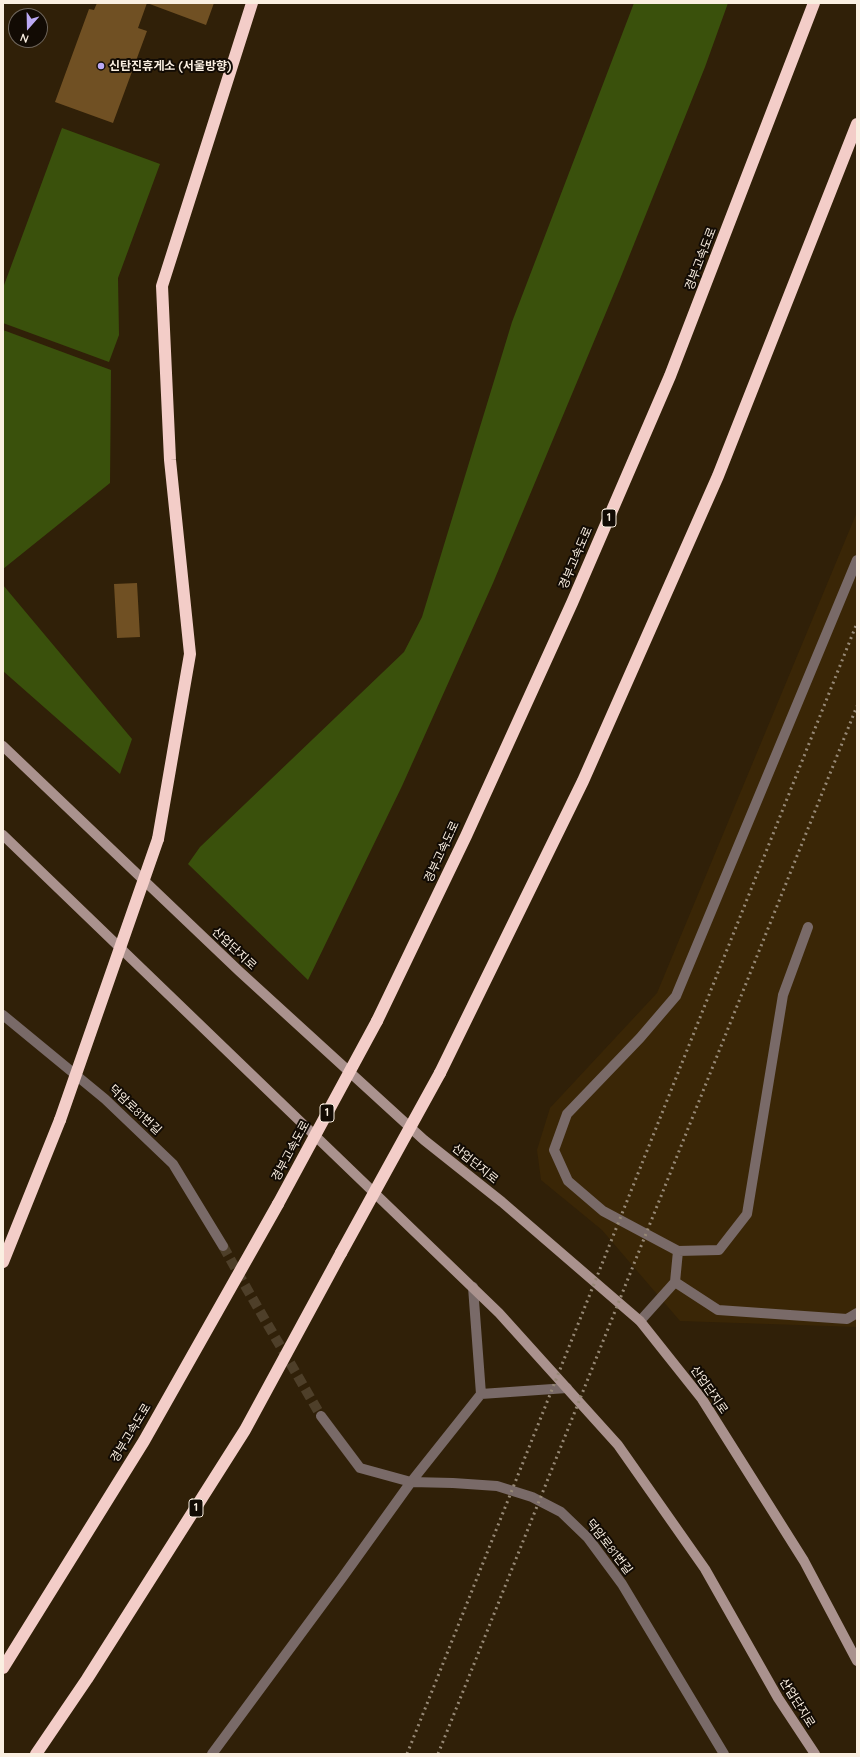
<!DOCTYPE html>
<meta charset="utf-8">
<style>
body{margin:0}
#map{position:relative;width:860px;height:1757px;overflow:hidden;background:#302008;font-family:Quicksand,sans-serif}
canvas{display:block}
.frame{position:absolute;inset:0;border:4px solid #faefe1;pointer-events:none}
.north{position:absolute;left:8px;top:8px;width:40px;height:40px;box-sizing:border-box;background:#120b04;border:1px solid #6f665c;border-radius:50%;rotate:200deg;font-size:11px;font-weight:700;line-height:16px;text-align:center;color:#faefe1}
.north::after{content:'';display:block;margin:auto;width:14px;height:18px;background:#bcaaf5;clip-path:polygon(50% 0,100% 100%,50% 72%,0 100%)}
</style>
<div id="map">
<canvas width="860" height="1757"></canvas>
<div class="frame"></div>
<div class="north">N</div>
</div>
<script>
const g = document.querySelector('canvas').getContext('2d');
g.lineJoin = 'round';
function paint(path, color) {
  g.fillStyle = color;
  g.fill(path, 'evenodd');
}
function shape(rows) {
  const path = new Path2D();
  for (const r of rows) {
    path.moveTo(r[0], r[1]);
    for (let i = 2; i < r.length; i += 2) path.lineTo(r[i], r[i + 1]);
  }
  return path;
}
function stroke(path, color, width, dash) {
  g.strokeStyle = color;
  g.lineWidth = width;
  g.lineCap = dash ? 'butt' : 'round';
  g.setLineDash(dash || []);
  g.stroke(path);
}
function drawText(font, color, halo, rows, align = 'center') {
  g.font = font + ' Quicksand,"Noto Sans KR",sans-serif';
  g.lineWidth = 4;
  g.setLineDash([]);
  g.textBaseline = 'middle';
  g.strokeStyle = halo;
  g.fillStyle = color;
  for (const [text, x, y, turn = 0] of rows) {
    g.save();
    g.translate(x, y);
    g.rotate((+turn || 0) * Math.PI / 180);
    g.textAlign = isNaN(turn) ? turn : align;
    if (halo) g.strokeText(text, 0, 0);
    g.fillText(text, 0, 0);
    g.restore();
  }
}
paint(shape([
 [857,512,857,1327,680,1321,602,1230,541,1180,537,1150,550,1108,657,993]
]), '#3a2606');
paint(shape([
 [634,3,728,3,705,67,620,279,493,583,402,786,308,980,188,864,200,847,404,652,422,617,512,322],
 [62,128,160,164,118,278,119,335,109,362,3,323,3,288],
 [3,330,111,370,110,483,3,569],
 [3,585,132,739,120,774,3,671]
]), '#3a510c');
paint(shape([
 [97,3,214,3,206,25,147,3,138,28,147,31,113,123,55,102,89,9,94,10],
 [137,583,140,637,117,638,114,584]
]), '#705023');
stroke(shape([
 [223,1246,247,1289,321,1416]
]), '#4e3f29', 10, [10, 5]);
stroke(shape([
 [808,927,783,995,747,1214,719,1250,678,1251,603,1211,568,1181,554,1150,567,1114,640,1038,676,996,857,560],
 [675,1282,678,1251],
 [640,1321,675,1282,718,1310,847,1319,857,1313]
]), '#796a68', 10);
stroke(shape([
 [3,1015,105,1099,173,1164,223,1246],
 [481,1394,567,1388],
 [321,1416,360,1468,411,1482,453,1483,497,1486,532,1497,561,1512,588,1538,622,1584,724,1754],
 [212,1754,342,1578,411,1482,481,1394,473,1287]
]), '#796a68', 10);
stroke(shape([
 [3,746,239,971,424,1140,502,1202,640,1321,702,1399,804,1561,857,1661],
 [3,835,499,1313,618,1445,705,1569,778,1698,815,1754]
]), '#aa928e', 10);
stroke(shape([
 [158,839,190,654,170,460,162,286,252,3],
 [377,1021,466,836,572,603,670,376,814,3],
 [440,1073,583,781,718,476,857,124],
 [3,1262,60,1120],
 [3,1668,144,1441,278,1204],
 [36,1754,87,1679,245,1430,341,1253]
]), '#f3cdc8', 12);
stroke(shape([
 [407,1754,857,623],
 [438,1754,857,706]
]), '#978976', 3, [2, 4]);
stroke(shape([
 [60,1120,158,839],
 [278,1204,377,1021],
 [341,1253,440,1073]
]), '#f3cdc8', 12);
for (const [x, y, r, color] of [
 [101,66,4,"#bcaaf5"]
]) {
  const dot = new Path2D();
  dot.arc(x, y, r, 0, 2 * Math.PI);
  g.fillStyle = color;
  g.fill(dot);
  stroke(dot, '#120b04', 1.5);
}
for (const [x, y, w] of [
 [609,518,14],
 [327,1113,14],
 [196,1508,14]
]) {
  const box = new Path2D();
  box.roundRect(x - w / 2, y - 9, w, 18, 3);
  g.fillStyle = '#120b04';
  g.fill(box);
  stroke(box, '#faefe1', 1);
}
drawText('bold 11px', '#faefe1', null, [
 ["1",609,518],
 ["1",327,1113],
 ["1",196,1508]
]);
drawText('bold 12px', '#faefe1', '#120b04', [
 ["신탄진휴게소 (서울방향)",109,66]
], 'left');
drawText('12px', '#faefe1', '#120b04', [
 ["경부고속도로",701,259,-69],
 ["경부고속도로",576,558,-67],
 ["경부고속도로",442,852,-65],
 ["산업단지로",234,949,43],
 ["덕암로81번길",135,1110,43],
 ["경부고속도로",291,1151,-62],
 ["산업단지로",475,1164,39],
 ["산업단지로",709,1390,55],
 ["경부고속도로",131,1433,-59],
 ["덕암로81번길",609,1547,52],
 ["산업단지로",797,1703,58]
]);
</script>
